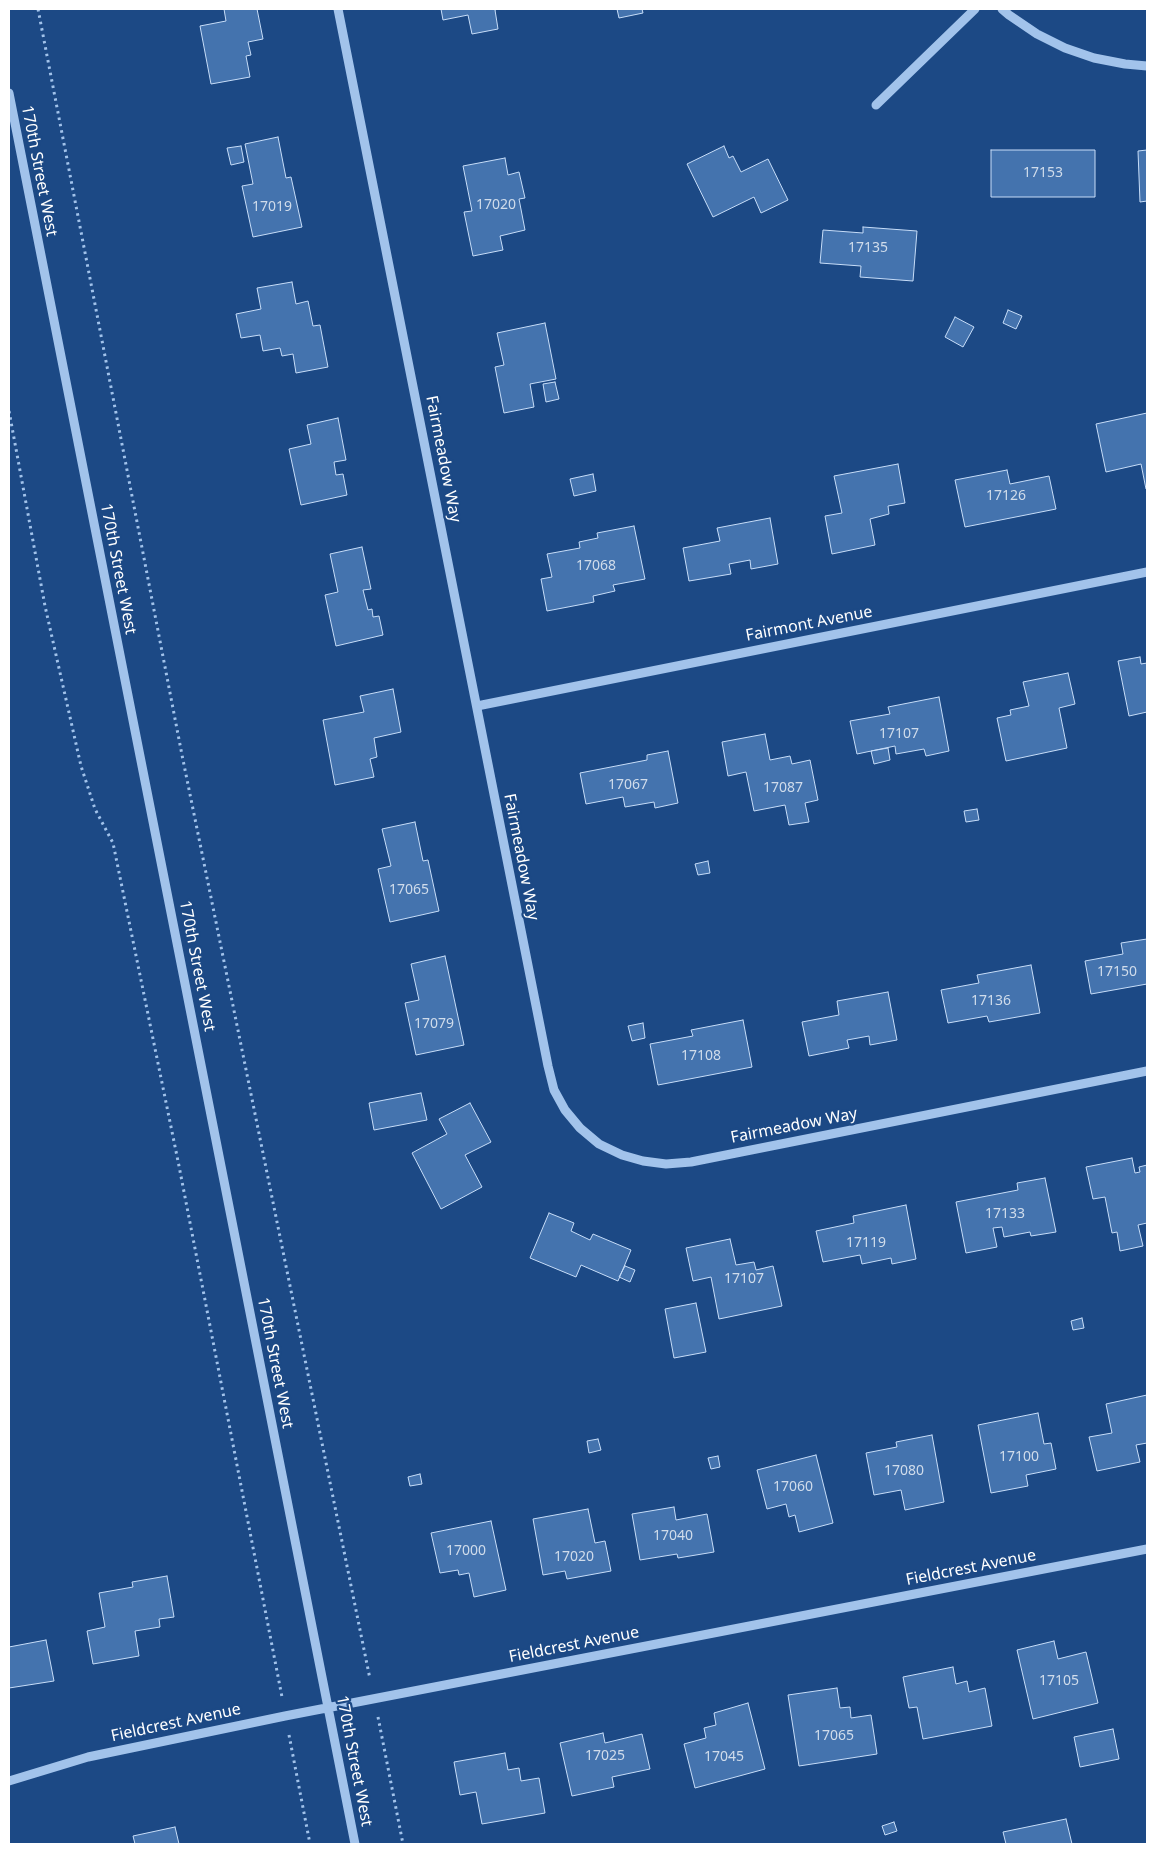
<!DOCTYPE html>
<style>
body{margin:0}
#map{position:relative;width:1156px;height:1853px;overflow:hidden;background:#1c4985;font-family:"Noto Sans",sans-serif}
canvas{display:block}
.frame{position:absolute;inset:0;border:10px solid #fff;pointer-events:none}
</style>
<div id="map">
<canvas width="1156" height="1853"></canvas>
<div class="frame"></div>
</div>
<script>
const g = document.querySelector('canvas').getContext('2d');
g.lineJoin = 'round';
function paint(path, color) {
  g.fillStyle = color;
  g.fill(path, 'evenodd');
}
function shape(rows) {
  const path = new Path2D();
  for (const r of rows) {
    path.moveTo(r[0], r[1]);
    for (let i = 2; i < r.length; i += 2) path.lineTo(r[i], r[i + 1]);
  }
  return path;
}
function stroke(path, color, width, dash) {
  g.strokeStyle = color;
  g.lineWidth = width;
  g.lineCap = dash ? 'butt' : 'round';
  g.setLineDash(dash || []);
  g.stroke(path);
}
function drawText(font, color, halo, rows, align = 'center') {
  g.font = font + ' "Noto Sans",sans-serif';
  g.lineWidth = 4.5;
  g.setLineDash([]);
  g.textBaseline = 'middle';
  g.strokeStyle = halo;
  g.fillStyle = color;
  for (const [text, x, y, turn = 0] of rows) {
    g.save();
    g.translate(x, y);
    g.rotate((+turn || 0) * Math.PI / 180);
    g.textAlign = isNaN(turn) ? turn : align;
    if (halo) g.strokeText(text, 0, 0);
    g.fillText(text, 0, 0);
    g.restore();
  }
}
const building = shape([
 [224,9,257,9,263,39,248,42,251,55,246,56,250,77,211,84,200,26,226,21,224,9],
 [441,9,498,9,495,10,498,29,472,34,468,15,443,20,441,9],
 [617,9,642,9,643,13,619,18,617,9],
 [278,137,286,178,291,177,302,227,253,237,242,186,253,184,245,144,278,137],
 [241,146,244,162,231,165,227,148,241,146],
 [724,146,729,158,733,156,741,172,768,159,788,200,761,213,754,197,713,217,687,164,724,146],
 [991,150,1095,150,1095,197,991,197,991,150],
 [1147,150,1147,201,1140,202,1138,151,1147,150],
 [505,158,508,175,519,172,525,198,519,199,525,230,500,236,503,250,473,256,464,212,472,211,463,166,505,158],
 [863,227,917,231,913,281,860,277,861,266,820,263,823,230,863,233,863,227],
 [292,282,296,304,308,301,313,326,320,325,328,367,296,373,293,354,282,356,280,348,263,351,260,335,241,338,236,314,261,309,257,288,292,282],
 [1008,310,1022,316,1016,329,1003,323,1008,310],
 [955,317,974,327,963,347,945,337,955,317],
 [545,323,556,379,530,384,534,407,504,413,495,367,504,365,497,333,545,323],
 [555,382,559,399,546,402,543,384,555,382],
 [1147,413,1147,489,1146,489,1141,464,1106,472,1096,424,1147,413],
 [338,418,346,460,334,462,336,475,343,474,347,495,301,505,289,449,311,444,307,425,338,418],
 [898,464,905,503,888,506,889,514,870,519,875,545,832,554,825,516,842,513,834,476,898,464],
 [1007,470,1010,484,1049,476,1056,509,965,527,955,480,1007,470],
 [593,474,596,491,574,496,570,479,593,474],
 [770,518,778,564,751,569,750,560,729,564,731,574,689,581,683,548,720,541,717,528,770,518],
 [634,526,645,579,613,585,615,591,593,596,594,602,547,611,541,579,552,577,547,554,580,548,579,542,598,538,597,533,634,526],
 [362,547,371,589,363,590,368,610,372,609,373,617,379,616,383,635,336,646,325,595,338,592,330,554,362,547],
 [1140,657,1141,664,1147,663,1147,712,1129,716,1118,661,1140,657],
 [1068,673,1075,704,1059,708,1067,748,1006,761,997,718,1011,715,1010,710,1029,706,1023,682,1068,673],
 [393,689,401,732,374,738,377,757,370,759,374,777,335,785,323,720,364,712,360,696,393,689],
 [939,697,949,751,926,756,924,749,896,754,895,746,857,754,850,721,890,714,888,707,939,697],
 [765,734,770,760,790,756,792,764,810,760,818,800,805,803,809,822,789,825,785,805,754,811,746,772,728,776,722,742,765,734],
 [888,748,890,760,874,764,871,751,888,748],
 [668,751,678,803,655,808,654,802,625,807,623,797,586,804,580,773,647,760,647,755,668,751],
 [977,809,979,820,966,822,964,811,977,809],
 [415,822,423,861,428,860,439,911,390,922,378,869,391,866,382,829,415,822],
 [708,861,710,873,698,875,695,864,708,861],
 [1147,939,1147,984,1091,994,1085,961,1123,954,1121,943,1147,939],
 [445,956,464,1045,416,1055,405,1003,419,1000,411,964,445,956],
 [1031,965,1040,1013,989,1022,987,1016,948,1023,941,990,979,983,977,975,1031,965],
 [888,992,897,1040,870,1045,869,1036,847,1040,849,1048,809,1056,802,1022,839,1015,837,1001,888,992],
 [743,1020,752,1067,658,1085,650,1044,693,1036,691,1030,743,1020],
 [643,1023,645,1038,632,1041,628,1026,643,1023],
 [421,1093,427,1120,374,1130,369,1103,421,1093],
 [470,1103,491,1142,465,1155,482,1187,441,1209,412,1153,447,1134,439,1119,470,1103],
 [1132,1158,1135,1173,1140,1172,1139,1167,1147,1165,1147,1223,1138,1225,1143,1246,1120,1251,1117,1232,1112,1233,1105,1197,1093,1199,1086,1167,1132,1158],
 [1045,1178,1056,1232,1031,1236,1030,1232,1004,1237,1002,1227,993,1228,997,1247,966,1253,956,1202,1018,1190,1017,1183,1045,1178],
 [906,1205,916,1259,892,1264,891,1258,862,1264,860,1255,823,1262,816,1231,854,1223,853,1216,906,1205],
 [549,1213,574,1223,571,1231,590,1240,593,1234,631,1250,618,1281,581,1265,576,1277,530,1258,549,1213],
 [730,1239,736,1265,754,1262,756,1270,773,1266,782,1306,719,1319,711,1277,693,1281,686,1248,730,1239],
 [625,1266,635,1270,630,1282,619,1277,625,1266],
 [696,1303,706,1352,674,1358,665,1309,696,1303],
 [1082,1318,1084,1328,1073,1330,1071,1321,1082,1318],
 [1147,1395,1147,1443,1136,1445,1140,1462,1097,1471,1089,1437,1112,1433,1106,1404,1147,1395],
 [1038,1413,1044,1444,1051,1443,1056,1469,1026,1475,1028,1486,991,1493,978,1425,1038,1413],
 [932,1435,944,1502,905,1510,901,1490,874,1495,866,1453,897,1447,896,1442,932,1435],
 [598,1439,601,1450,589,1453,587,1441,598,1439],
 [816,1455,833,1523,799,1532,795,1515,789,1517,786,1504,767,1509,757,1470,816,1455],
 [718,1456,720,1467,711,1469,708,1458,718,1456],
 [420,1474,422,1484,410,1486,408,1477,420,1474],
 [674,1507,676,1520,707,1514,714,1552,678,1558,677,1554,640,1560,632,1514,674,1507],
 [588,1509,595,1543,605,1541,611,1571,567,1579,565,1571,543,1575,533,1519,588,1509],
 [491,1521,506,1590,474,1597,469,1573,459,1575,458,1570,440,1573,431,1533,491,1521],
 [167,1576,174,1617,159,1619,160,1627,135,1631,139,1656,93,1664,87,1631,105,1627,99,1593,133,1587,132,1582,167,1576],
 [46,1640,54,1681,9,1688,9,1647,46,1640],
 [1054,1641,1058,1659,1086,1652,1098,1703,1033,1719,1017,1650,1054,1641],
 [953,1667,956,1684,967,1681,969,1692,985,1688,992,1726,923,1739,917,1707,909,1708,903,1677,953,1667],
 [837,1688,840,1708,850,1707,851,1718,871,1715,877,1754,799,1766,788,1695,837,1688],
 [748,1703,765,1769,695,1788,684,1744,706,1738,704,1728,716,1725,714,1713,748,1703],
 [1113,1729,1119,1759,1080,1767,1074,1737,1113,1729],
 [603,1733,605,1743,642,1734,650,1769,612,1777,614,1787,572,1796,560,1743,603,1733],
 [505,1753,508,1770,519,1768,521,1781,539,1778,545,1813,482,1824,476,1792,460,1795,454,1762,505,1753],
 [1066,1819,1072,1844,1006,1844,1003,1832,1066,1819],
 [894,1822,897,1831,885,1835,882,1826,894,1822],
 [175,1827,179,1844,135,1844,133,1836,175,1827]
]);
paint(building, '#4473ae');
stroke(building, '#c7ddf8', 1);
stroke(shape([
 [38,9,182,755,370,1679],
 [9,411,45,606,81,766,95,809,113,843,179,1166,282,1697],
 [378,1717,403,1844],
 [289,1735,310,1844]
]), '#a2c3eb', 3, [2.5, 4]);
stroke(shape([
 [338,9,548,1066,554,1090,565,1110,580,1128,599,1144,622,1155,643,1161,666,1164,691,1162,1147,1071],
 [1002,9,1009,15,1037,34,1065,48,1094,58,1125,64,1147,66],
 [9,93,355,1844],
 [876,105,975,9],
 [477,706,1147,572],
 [9,1781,88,1757,285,1716,1147,1549]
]), '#a2c3eb', 9);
drawText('14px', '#d0dceb', null, [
 ["17153",1043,173],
 ["17020",496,205],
 ["17019",272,207],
 ["17135",868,248],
 ["17126",1006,496],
 ["17068",596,566],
 ["17107",899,734],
 ["17067",628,785],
 ["17087",783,788],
 ["17065",409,890],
 ["17150",1117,972],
 ["17136",991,1001],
 ["17079",434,1024],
 ["17108",701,1056],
 ["17133",1005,1214],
 ["17119",866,1243],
 ["17107",744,1279],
 ["17100",1019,1457],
 ["17080",904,1471],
 ["17060",793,1487],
 ["17040",673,1536],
 ["17000",466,1551],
 ["17020",574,1557],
 ["17105",1059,1681],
 ["17065",834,1736],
 ["17025",605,1756],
 ["17045",724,1757]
]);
drawText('16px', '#fff', '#1c4985', [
 ["170th Street West",39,171,79],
 ["Fairmeadow Way",443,459,79],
 ["170th Street West",118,569,79],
 ["Fairmont Avenue",809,624,-11],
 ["Fairmeadow Way",521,857,79],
 ["170th Street West",197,966,79],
 ["Fairmeadow Way",794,1126,-11],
 ["170th Street West",275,1363,79],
 ["Fieldcrest Avenue",971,1568,-11],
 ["Fieldcrest Avenue",574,1645,-11],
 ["Fieldcrest Avenue",176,1723,-12],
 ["170th Street West",354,1761,79]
]);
</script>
